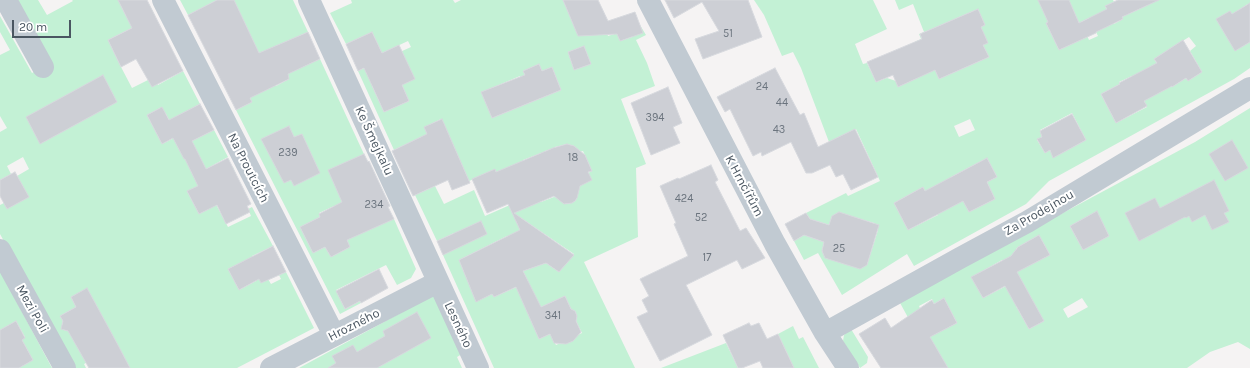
<!DOCTYPE html>
<meta charset="utf-8">
<style>
body{margin:0}
#map{position:relative;width:1250px;height:368px;overflow:hidden;background:#f5f3f3;font-family:Karla,sans-serif}
canvas{display:block}
.scale{position:absolute;left:12px;top:20px;width:59px;height:18px;box-sizing:border-box;border:2px solid #4a5661;border-top:0;padding-left:5px;font-size:12px;line-height:14px;white-space:nowrap;color:#4a5661;-webkit-text-stroke:3px #fff;paint-order:stroke}
</style>
<div id="map">
<canvas width="1250" height="368"></canvas>
<div class="scale">20 m</div>
</div>
<script>
const g = document.querySelector('canvas').getContext('2d');
g.lineJoin = 'round';
function paint(path, color) {
  g.fillStyle = color;
  g.fill(path, 'evenodd');
}
function shape(rows) {
  const path = new Path2D();
  for (const r of rows) {
    path.moveTo(r[0], r[1]);
    for (let i = 2; i < r.length; i += 2) path.lineTo(r[i], r[i + 1]);
  }
  return path;
}
function stroke(path, color, width, dash) {
  g.strokeStyle = color;
  g.lineWidth = width;
  g.lineCap = dash ? 'butt' : 'round';
  g.setLineDash(dash || []);
  g.stroke(path);
}
function drawText(font, color, halo, rows, align = 'center') {
  g.font = font + ' Karla,sans-serif';
  g.lineWidth = 4;
  g.setLineDash([]);
  g.textBaseline = 'middle';
  g.strokeStyle = halo;
  g.fillStyle = color;
  for (const [text, x, y, turn = 0] of rows) {
    g.save();
    g.translate(x, y);
    g.rotate((+turn || 0) * Math.PI / 180);
    g.textAlign = isNaN(turn) ? turn : align;
    if (halo) g.strokeText(text, 0, 0);
    g.fillText(text, 0, 0);
    g.restore();
  }
}
paint(shape([
 [18,0,38,0,47,15,73,1,72,0,118,0,126,16,149,4,155,16,108,40,121,67,132,88,148,80,155,81,158,85,183,71,200,104,178,116,192,141,214,130,228,157,206,169,198,185,233,167,237,178,210,193,228,227,251,216,248,209,252,207,273,246,252,256,259,279,268,279,271,284,281,279,279,275,286,272,314,328,237,368,130,368,118,347,84,364,86,368,73,368,0,234,0,205,4,203,7,209,17,176,29,169,23,157,7,166,11,174,0,180,0,132,7,128,0,116,0,55,10,50,0,32,0,16,32,73,51,63],
 [160,108,164,115,166,114,173,128,168,131,172,139,162,144,147,115],
 [187,191,208,209,199,214],
 [245,261,256,281,239,290,228,269],
 [87,289,68,331,64,330,62,325,63,321,60,316,76,307,71,297],
 [180,0,217,0,188,15],
 [233,0,293,0,308,32,272,48,291,51,300,68,320,59,381,191,374,194,394,219,416,269,411,278,397,285,386,265,336,290,345,309,360,301,361,303,340,314,236,110,252,102,244,85],
 [260,53,282,74,289,79,276,86],
 [334,206,341,219,345,236,350,247,331,257,325,247,313,253,300,227,320,217,319,213],
 [351,0,453,0,455,3,461,0,563,0,573,24,603,22,608,36,617,33,620,41,632,37,630,28,640,25,646,35,636,40,647,63,655,86,621,99,646,164,636,168,638,237,584,262,635,368,494,368,443,255,454,233,437,241,415,195,435,186,444,204,474,190,485,216,510,205,495,170,469,181,441,119,425,127,431,143,435,167,421,137,394,150,358,71,411,47,408,41,382,53,372,32,346,44,330,13,352,3],
 [584,46,591,64,574,70,568,52],
 [539,64,542,71,552,67,561,90,492,118,482,92,520,76,521,79,526,77,523,71],
 [402,85,409,101,384,112,372,86],
 [567,144,574,146,579,152,583,151,592,171,588,173,577,190,577,198,575,201,568,204,564,204,559,198,554,197,541,202,535,199,523,160,541,153,544,154,545,151,551,149,555,149,555,147],
 [521,218,574,254,559,272,546,263,523,271,528,282,494,297,492,294,476,301,459,260,507,236,523,236,516,221],
 [565,296,571,309,575,311,577,316,576,321,582,333,556,345,550,334,539,339,528,313],
 [754,0,873,0,887,29,855,44,863,64,867,63,876,82,887,78,896,81,898,87,917,78,904,47,921,39,919,34,924,32,913,4,899,10,895,0,1113,0,1114,2,1105,6,1114,24,1123,19,1122,17,1148,5,1146,0,1250,0,1250,7,1248,4,1237,11,1235,50,1250,42,1250,68,1234,79,1049,181,1026,204,914,266,907,254,842,295,818,253,804,260,794,241,804,235,824,242,822,251,826,258,867,265,878,230,874,223,839,213,829,225,810,219,806,213,846,193,848,196,880,181,856,129,829,142,801,68,793,52,782,56,764,15],
 [978,9,985,25,981,27,983,45,989,57,939,79,920,34],
 [1073,11,1086,37,1059,50,1046,23],
 [1089,18,1098,36,1089,40,1081,22],
 [1189,37,1196,46,1190,51,1202,72,1188,81,1186,78,1172,87,1154,59],
 [1132,76,1147,107,1116,123,1101,94,1120,84,1119,82],
 [1072,113,1086,140,1054,157,1050,150,1045,153,1037,140,1042,137,1040,130],
 [970,119,975,130,959,137,954,126],
 [987,158,997,177,987,182,995,199,969,212,951,177],
 [923,187,938,215,908,230,894,203],
 [1250,108,1250,349,1238,342,1210,352,1187,368,948,368,923,345,899,301,1195,142],
 [1096,212,1109,236,1083,250,1070,226],
 [1039,235,1050,255,1026,267,1016,249,1018,247],
 [1002,260,1008,285,983,298,972,277],
 [944,298,957,323,933,335,919,306,932,299,934,304],
 [1082,298,1088,307,1068,318,1063,309],
 [1016,306,1044,321,1029,329],
 [0,271,21,310,52,368,19,368,33,360,22,340,25,337,16,321,0,330],
 [433,290,462,354,457,357,462,368,299,368,432,296],
 [793,326,799,339,803,337,819,368,794,368,778,334],
 [851,329,868,357,867,363,860,368,843,341,844,335],
 [726,343,738,368,661,368]
]), '#c3f1d5');
const building = shape([
 [118,0,147,0,183,71,152,87,136,59,121,67,108,40,132,28,118,0],
 [217,0,234,0,259,53,308,32,320,59,288,74,289,79,250,98,252,102,236,110,188,15,217,0],
 [563,0,598,0,608,21,635,12,643,33,620,41,617,34,578,36,563,0],
 [665,0,748,0,762,37,703,59,695,39,719,31,702,2,674,18,665,0],
 [1038,0,1069,0,1079,23,1107,9,1105,6,1118,0,1159,0,1122,17,1123,19,1096,32,1096,33,1059,50,1046,23,1048,22,1038,0],
 [1250,3,1250,42,1235,51,1216,19,1230,11,1232,14,1250,3],
 [978,9,985,25,981,27,988,43,983,45,989,57,939,79,935,70,898,87,893,75,876,82,867,62,922,39,920,34,978,9],
 [372,32,382,53,399,45,415,79,402,85,409,101,384,112,364,68,358,71,346,44,372,32],
 [1183,40,1202,72,1188,81,1186,78,1172,87,1172,86,1144,101,1147,106,1116,123,1101,94,1120,84,1119,83,1157,63,1154,59,1183,40],
 [584,46,591,64,574,70,568,52,584,46],
 [539,64,542,71,552,67,561,90,492,118,481,92,525,75,523,71,539,64],
 [775,68,800,115,804,113,818,147,855,129,878,177,851,190,843,174,836,177,830,165,812,173,806,173,791,142,762,156,761,152,753,156,730,109,725,112,717,97,775,68],
 [103,75,117,102,40,144,26,117,103,75],
 [668,87,682,123,673,127,680,143,651,155,631,103,668,87],
 [200,104,214,130,192,141,206,169,228,158,251,204,247,206,250,212,226,224,217,205,199,214,187,191,198,186,185,159,184,159,173,138,162,144,147,115,162,107,169,120,200,104],
 [1072,114,1086,140,1053,158,1050,150,1045,153,1037,139,1042,137,1040,131,1072,114],
 [442,119,470,183,452,190,448,180,413,196,392,151,427,134,424,127,442,119],
 [289,126,294,137,302,134,320,173,294,186,291,180,284,183,261,139,289,126],
 [1232,140,1248,168,1225,181,1209,154,1232,140],
 [567,144,574,146,585,155,592,171,588,172,592,180,580,186,577,198,575,201,572,203,564,204,554,196,514,213,574,255,559,272,546,263,523,271,541,307,565,296,571,309,575,311,577,316,576,321,581,332,573,341,566,344,554,343,550,334,539,339,516,287,494,297,492,294,476,302,459,260,520,230,508,204,487,213,472,179,495,169,496,172,553,148,567,144],
 [364,154,368,162,369,161,390,206,388,207,394,219,347,240,350,247,331,257,325,247,313,253,300,227,320,217,319,214,342,202,328,170,364,154],
 [987,158,997,177,987,182,995,199,969,212,963,201,908,230,894,203,923,187,925,191,987,158],
 [711,165,718,180,715,182,740,231,746,228,765,258,742,269,737,260,686,285,712,335,660,361,637,317,648,312,642,300,649,296,640,279,688,256,674,224,676,223,660,186,678,178,679,179,711,165],
 [15,172,29,197,7,209,0,196,0,180,15,172],
 [1214,180,1229,211,1224,213,1229,222,1212,230,1205,215,1192,222,1189,216,1186,218,1185,217,1139,241,1125,213,1155,198,1160,208,1214,180],
 [1097,211,1109,236,1083,250,1070,226,1097,211],
 [839,212,879,225,867,265,860,269,825,258,822,251,824,242,804,235,794,241,785,224,806,213,810,219,829,225,832,216,839,212],
 [481,221,487,234,443,255,437,241,481,221],
 [1039,235,1050,255,1017,272,1044,321,1029,329,1005,286,983,298,971,277,1011,256,1018,247,1039,235],
 [273,246,286,272,261,283,259,279,239,290,228,269,273,246],
 [379,269,388,288,361,303,360,301,345,309,336,291,379,269],
 [87,288,119,347,130,368,89,368,68,331,61,329,63,321,60,316,76,307,71,297,87,288],
 [944,298,957,323,930,337,948,368,881,368,859,334,885,318,891,328,932,300,934,304,944,298],
 [417,312,431,338,377,368,328,368,336,363,332,356,353,345,357,352,385,336,383,331,417,312],
 [16,321,25,338,22,340,33,360,19,368,0,368,0,330,16,321],
 [749,323,751,326,759,323,767,339,778,334,794,368,763,368,760,361,742,368,738,368,723,335,749,323]
]);
paint(building, '#cdcfd5');
stroke(building, '#d7d9de', 1);
stroke(shape([
 [6,0,43,67],
 [163,0,334,335],
 [309,0,478,368],
 [648,0,775,244,825,333,848,368],
 [0,250,65,368],
 [825,333,960,258,1027,222,1250,88],
 [271,368,438,282]
]), '#c1cad2', 22);
drawText('11px', '#6b747e', null, [
 ["51",728,34],
 ["24",762,87],
 ["44",782,103],
 ["394",655,118],
 ["43",779,130],
 ["239",288,153],
 ["18",573,158],
 ["424",684,199],
 ["234",374,205],
 ["52",701,218],
 ["25",839,249],
 ["17",707,258],
 ["341",553,316]
]);
drawText('13px', '#4a5661', '#fff', [
 ["Ke Šmejkalu",374,141,65],
 ["Na Proutcích",248,168,63],
 ["K Hrnčířům",744,186,62],
 ["Za Prodejnou",1039,213,-30],
 ["Mezi Poli",32,309,61],
 ["Hrozného",354,325,-27],
 ["Lesného",458,325,65]
]);
</script>
